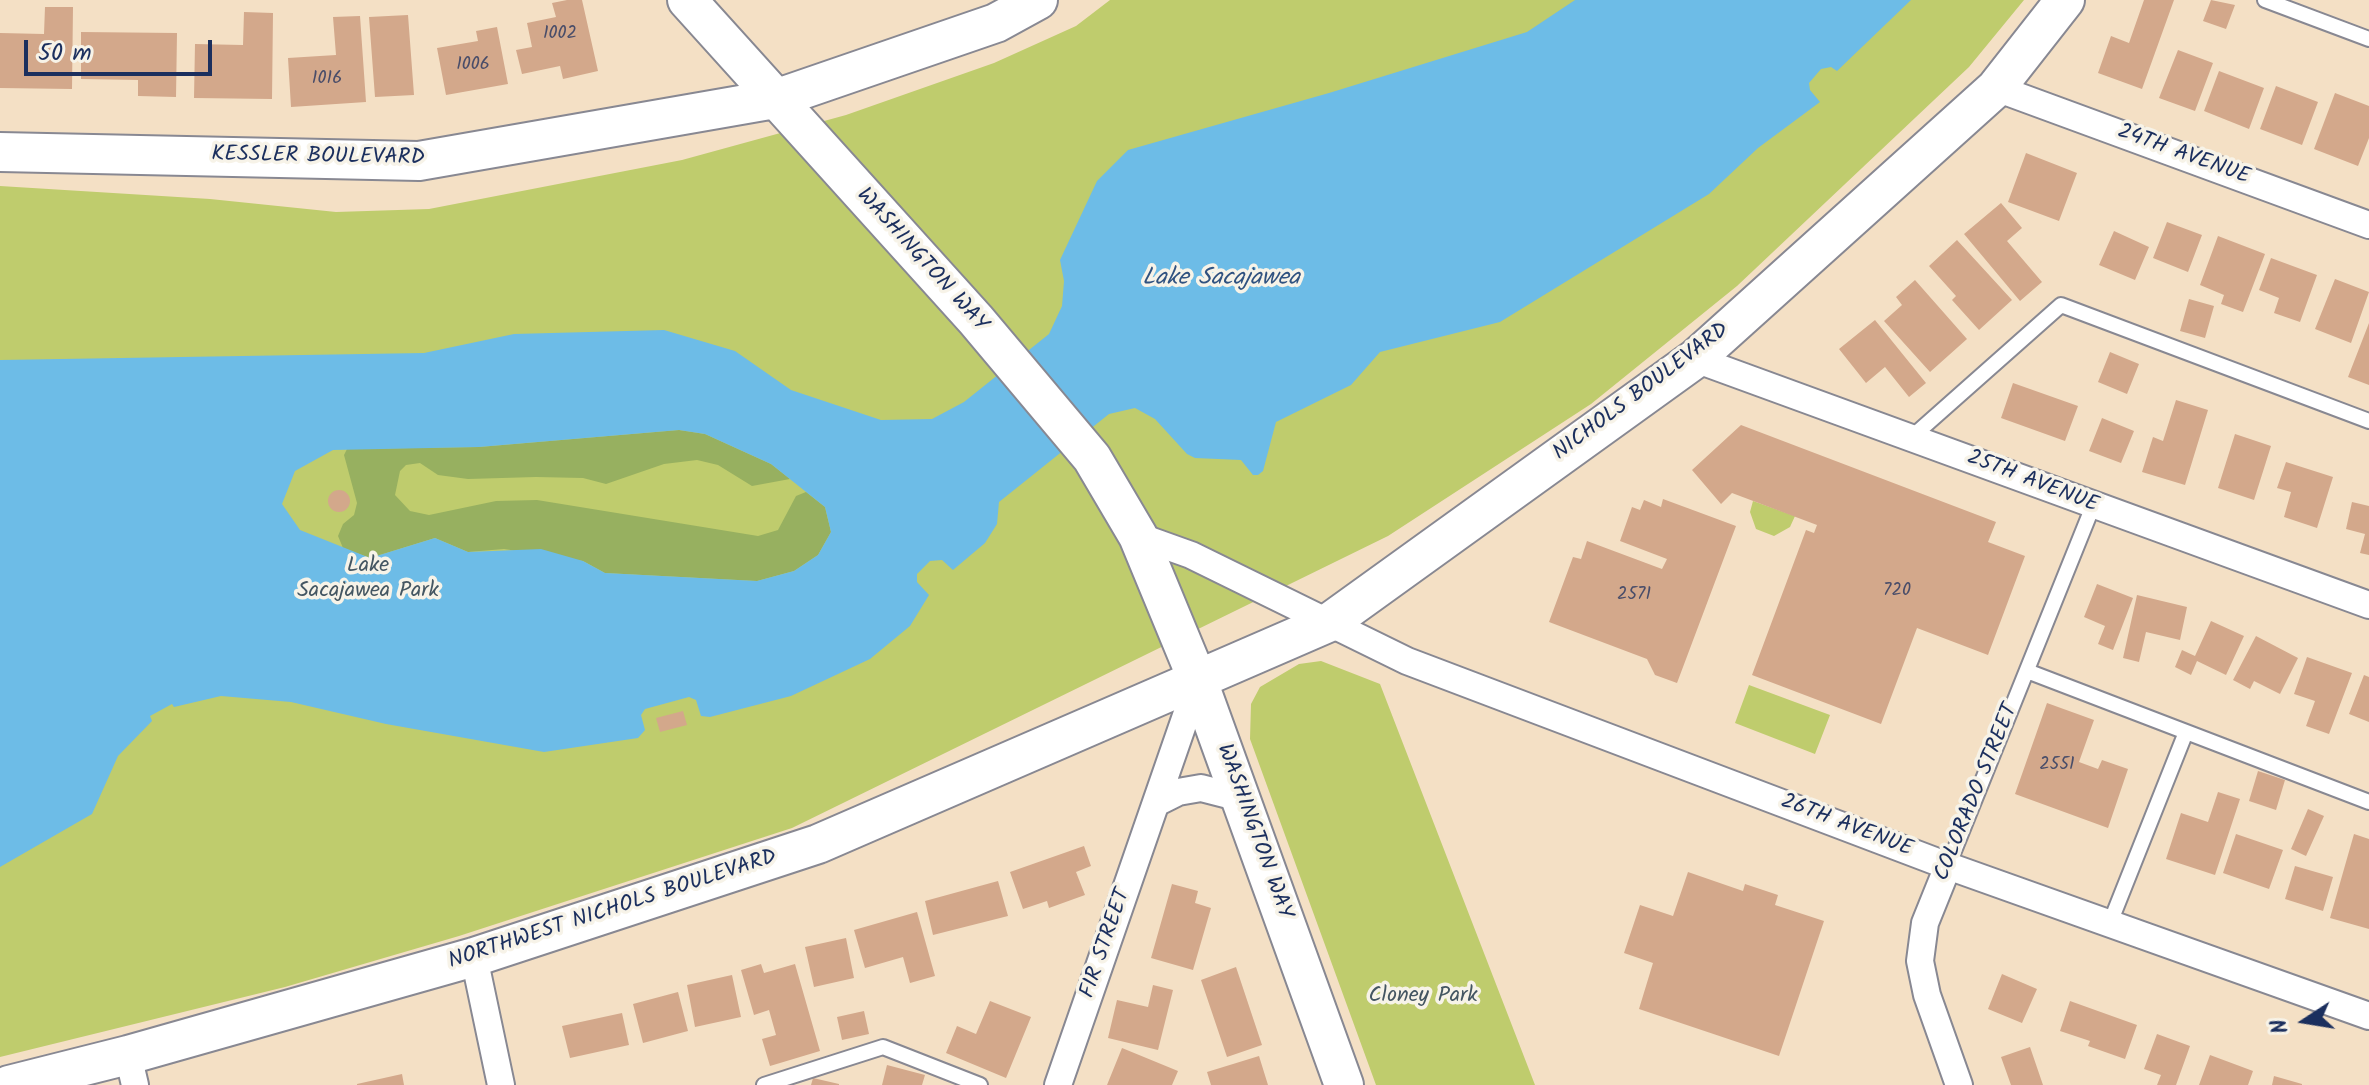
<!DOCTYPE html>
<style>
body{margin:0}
#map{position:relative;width:2369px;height:1085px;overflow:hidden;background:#f4e0c5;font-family:Kalam,sans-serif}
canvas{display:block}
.north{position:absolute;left:2265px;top:981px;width:80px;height:80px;-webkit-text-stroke:6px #f7f3e8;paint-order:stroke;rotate:258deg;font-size:22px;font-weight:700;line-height:32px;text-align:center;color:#1b2f5e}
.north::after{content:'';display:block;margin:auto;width:28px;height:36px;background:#1b2f5e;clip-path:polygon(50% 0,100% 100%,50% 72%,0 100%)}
.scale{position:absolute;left:24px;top:40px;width:188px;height:36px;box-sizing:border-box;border:4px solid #1b2f5e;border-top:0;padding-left:10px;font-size:24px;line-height:28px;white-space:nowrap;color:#1b2f5e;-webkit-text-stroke:6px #f7f3e8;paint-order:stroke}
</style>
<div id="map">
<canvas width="2369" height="1085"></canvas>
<div class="north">N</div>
<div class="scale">50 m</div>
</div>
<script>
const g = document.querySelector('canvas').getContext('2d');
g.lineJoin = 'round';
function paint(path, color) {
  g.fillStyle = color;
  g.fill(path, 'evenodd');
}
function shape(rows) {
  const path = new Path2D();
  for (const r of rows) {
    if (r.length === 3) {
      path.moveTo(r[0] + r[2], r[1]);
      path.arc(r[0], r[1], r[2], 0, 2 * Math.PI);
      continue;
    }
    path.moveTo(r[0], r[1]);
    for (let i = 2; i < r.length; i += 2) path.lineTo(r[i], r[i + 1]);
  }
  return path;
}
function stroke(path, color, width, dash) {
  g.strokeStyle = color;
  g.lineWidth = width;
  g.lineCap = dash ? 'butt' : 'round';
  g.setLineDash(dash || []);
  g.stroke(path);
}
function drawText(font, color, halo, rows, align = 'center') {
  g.font = font + ' Kalam,sans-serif';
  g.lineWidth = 7;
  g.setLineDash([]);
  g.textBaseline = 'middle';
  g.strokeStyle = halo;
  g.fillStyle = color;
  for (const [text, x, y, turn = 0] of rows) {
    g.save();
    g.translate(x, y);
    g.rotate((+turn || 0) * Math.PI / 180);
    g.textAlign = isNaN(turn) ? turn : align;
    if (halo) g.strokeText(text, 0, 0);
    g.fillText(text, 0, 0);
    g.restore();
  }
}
paint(shape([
 [1110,0,2024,0,1969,67,1737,286,1591,404,1388,536,792,828,459,936,285,987,0,1057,0,186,210,199,336,212,429,209,682,160,846,115,994,63,1076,26],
 [1753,501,1795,516,1790,527,1774,536,1756,529,1750,512],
 [1321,661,1380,684,1535,1085,1376,1085,1250,739,1251,704,1260,687,1299,664],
 [1749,685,1830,715,1815,754,1735,723]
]), '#bfcc6d');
paint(shape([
 [679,430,705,434,771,464,790,479,752,486,718,465,697,460,664,464,606,484,583,478,536,477,468,479,438,475,420,463,406,465,400,471,395,495,410,511,429,515,496,501,537,500,758,536,778,530,796,496,806,492,825,507,831,532,818,555,794,571,757,581,605,573,583,561,504,549,468,552,435,538,370,558,343,548,338,536,343,524,354,515,357,503,344,455,347,449,479,447]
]), '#97b060');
paint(shape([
 [1575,0,1911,0,1837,71,1831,67,1821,69,1809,83,1810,90,1820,102,1758,148,1709,194,1500,322,1380,352,1351,385,1276,422,1263,471,1258,475,1253,475,1241,460,1195,458,1187,454,1155,419,1135,408,1109,414,999,502,997,524,985,543,953,570,942,560,930,561,917,574,917,582,929,595,910,626,870,659,791,696,710,717,701,716,696,700,689,697,645,709,641,715,645,730,638,738,544,752,386,724,291,702,221,696,174,707,172,704,150,716,152,721,118,756,92,814,0,867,0,360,424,353,514,334,664,330,735,351,791,390,881,420,932,419,964,402,1049,334,1062,306,1064,281,1060,260,1097,181,1128,150,1329,93,1527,32],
 [679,430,705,434,771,464,825,507,831,532,818,555,794,571,757,581,605,573,583,561,541,549,468,552,435,538,370,558,300,530,282,504,295,471,333,450,479,447]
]), '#6dbce7');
paint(shape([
 [567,0,582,0,598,71,563,79,560,66,522,74,516,50,532,47,527,23,556,17,552,3],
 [2144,0,2174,0,2142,89,2098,73,2111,36,2129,43],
 [2211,0,2235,5,2226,29,2203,21],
 [45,7,73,7,72,89,0,88,0,33,44,34],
 [244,12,273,13,272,99,194,98,195,44,243,45],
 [408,15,414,95,375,97,369,17],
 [360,16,366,102,291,107,288,58,336,55,333,17],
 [497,27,508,84,446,95,437,48,478,41,476,31],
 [81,32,177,33,176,97,138,96,138,80,81,79],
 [2178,50,2213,63,2195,111,2159,98],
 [2219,71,2264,88,2249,129,2204,111],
 [2276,86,2318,102,2302,145,2260,129],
 [2335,93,2369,106,2369,138,2358,166,2314,149],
 [2026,153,2077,173,2059,221,2008,202],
 [2001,203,2022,228,2007,241,2042,282,2020,301,1964,234],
 [2167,222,2202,235,2188,272,2153,258],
 [2114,231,2149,247,2135,280,2099,265],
 [2218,236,2265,254,2243,312,2221,304,2224,295,2200,285],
 [1957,240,2012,300,1979,330,1952,300,1956,296,1929,266],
 [2271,258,2317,275,2300,322,2274,313,2279,298,2259,290],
 [2335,279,2369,292,2351,343,2315,329],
 [1915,280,1967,339,1930,372,1884,321,1902,305,1896,297],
 [2189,299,2214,306,2205,338,2180,331],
 [1875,320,1926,383,1909,397,1885,367,1866,383,1839,349],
 [2369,323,2369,385,2348,377],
 [2110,352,2139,364,2127,394,2098,382],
 [2013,383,2078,406,2065,441,2001,418],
 [2176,400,2208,410,2185,485,2142,472,2153,437,2163,441],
 [2102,418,2134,431,2121,463,2089,451],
 [1741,425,1996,522,1988,542,2025,556,1988,655,1917,628,1881,724,1752,675,1806,530,1814,533,1817,525,1732,493,1721,504,1692,470],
 [2235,434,2271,446,2254,500,2218,488],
 [2286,462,2333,477,2317,528,2284,517,2291,492,2277,488],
 [339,501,11],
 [1663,499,1736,526,1677,683,1655,675,1647,659,1549,622,1573,557,1581,559,1587,541,1662,569,1667,559,1620,541,1632,507,1640,510,1644,500,1661,507],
 [2352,502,2369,506,2369,555,2360,553,2365,534,2346,529],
 [2097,584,2133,598,2113,650,2098,644,2105,626,2084,617],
 [2137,595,2187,607,2180,640,2146,632,2139,662,2123,658],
 [2211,621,2244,636,2226,675,2197,661,2191,675,2175,667,2182,650,2195,656],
 [2256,636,2298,658,2280,694,2254,681,2250,689,2233,680],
 [2307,657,2352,673,2329,734,2306,726,2315,701,2294,694],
 [2364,675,2369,677,2369,722,2349,714],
 [2047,703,2094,720,2079,762,2098,769,2102,760,2128,769,2108,828,2015,794],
 [683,711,687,725,660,732,656,718],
 [2258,771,2285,780,2276,810,2249,801],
 [2218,792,2240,799,2215,875,2166,859,2181,813,2208,822],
 [2308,809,2324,816,2306,856,2291,849],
 [2236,834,2283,850,2269,889,2223,873],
 [2354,834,2369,839,2369,929,2330,918],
 [1084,846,1091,866,1076,872,1085,895,1049,908,1047,901,1023,909,1010,872],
 [2295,866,2333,877,2323,911,2285,899],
 [1688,872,1743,891,1745,884,1778,895,1775,905,1824,921,1779,1056,1639,1009,1653,963,1624,953,1640,905,1673,916],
 [998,881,1008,916,933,935,925,901],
 [1172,884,1198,891,1195,903,1211,908,1193,970,1151,958],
 [917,912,935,976,910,983,903,957,865,968,854,930],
 [846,938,854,978,814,987,805,947],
 [761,964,764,973,795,964,820,1051,770,1066,762,1039,776,1035,769,1010,754,1015,741,970],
 [1236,967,1262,1045,1227,1057,1201,980],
 [2002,974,2037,989,2022,1023,1988,1009],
 [732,975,741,1017,695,1027,687,985],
 [1153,985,1173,990,1158,1050,1108,1038,1117,1000,1148,1007],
 [678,992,688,1031,643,1043,633,1004],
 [990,1001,1031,1017,1006,1078,946,1053,957,1026,976,1034],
 [2070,1001,2137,1025,2125,1059,2088,1046,2090,1041,2060,1031],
 [864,1011,869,1034,842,1040,837,1017],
 [622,1013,629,1045,570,1058,562,1026],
 [2157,1034,2190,1046,2176,1085,2157,1085,2161,1075,2144,1069],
 [2030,1047,2043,1085,2011,1085,2001,1057],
 [1122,1048,1178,1071,1172,1085,1107,1085],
 [2210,1055,2253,1071,2248,1085,2199,1085],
 [1259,1056,1268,1085,1211,1085,1207,1072],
 [887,1065,925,1075,922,1085,882,1085],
 [402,1074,404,1085,357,1085,357,1084],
 [2274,1076,2302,1084,2302,1085,2272,1085],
 [813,1078,839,1084,839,1085,811,1085]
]), '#d3a88b');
const lane = shape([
 [2265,0,2369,39],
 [1912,437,2061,305,2369,421],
 [2027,671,2369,802],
 [1948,866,2093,506],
 [2110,923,2186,732],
 [764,1085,883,1047,980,1085]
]);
const street = shape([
 [1996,88,2369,225],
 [1695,359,2369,605],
 [1138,536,1191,555,1407,661,1948,866,2369,1016],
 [1156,803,1178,792,1201,788,1240,798],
 [1948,866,1925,923,1920,961,1927,995,1959,1085],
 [474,957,501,1085],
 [128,1055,135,1085],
 [1058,1085,1198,681]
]);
const secondary = shape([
 [687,0,976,320,1092,458,1138,536,1198,681,1344,1085],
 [0,152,419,161,775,99,996,23,1038,0],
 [9,1085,128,1055,474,957,818,844,1330,622,1695,359,1996,88,2065,0]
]);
stroke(lane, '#888892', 18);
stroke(street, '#888892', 30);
stroke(secondary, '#888892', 42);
stroke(lane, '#fff', 14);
stroke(street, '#fff', 26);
stroke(secondary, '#fff', 38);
drawText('18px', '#494d69', null, [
 ["1002",560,35],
 ["1006",473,66],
 ["1016",327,80],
 ["720",1897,592],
 ["2571",1634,596],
 ["2551",2057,766]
]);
drawText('22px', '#1b2f5e', '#f7f3e8', [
 ["24TH AVENUE",2183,156,20],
 ["KESSLER BOULEVARD",318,158,1],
 ["WASHINGTON WAY",921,261,48],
 ["NICHOLS BOULEVARD",1642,393,-37],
 ["25TH AVENUE",2032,483,21],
 ["COLORADO STREET",1978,793,-68],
 ["26TH AVENUE",1846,827,21],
 ["WASHINGTON WAY",1253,832,70],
 ["NORTHWEST NICHOLS BOULEVARD",613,911,-18],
 ["FIR STREET",1107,944,-71]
]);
drawText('22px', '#445662', '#f7f3e8', [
 ["Lake",368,567],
 ["Sacajawea Park",368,592],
 ["Cloney Park",1423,997]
]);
drawText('italic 24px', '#305280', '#f7f3e8', [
 ["Lake Sacajawea",1221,280]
]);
</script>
